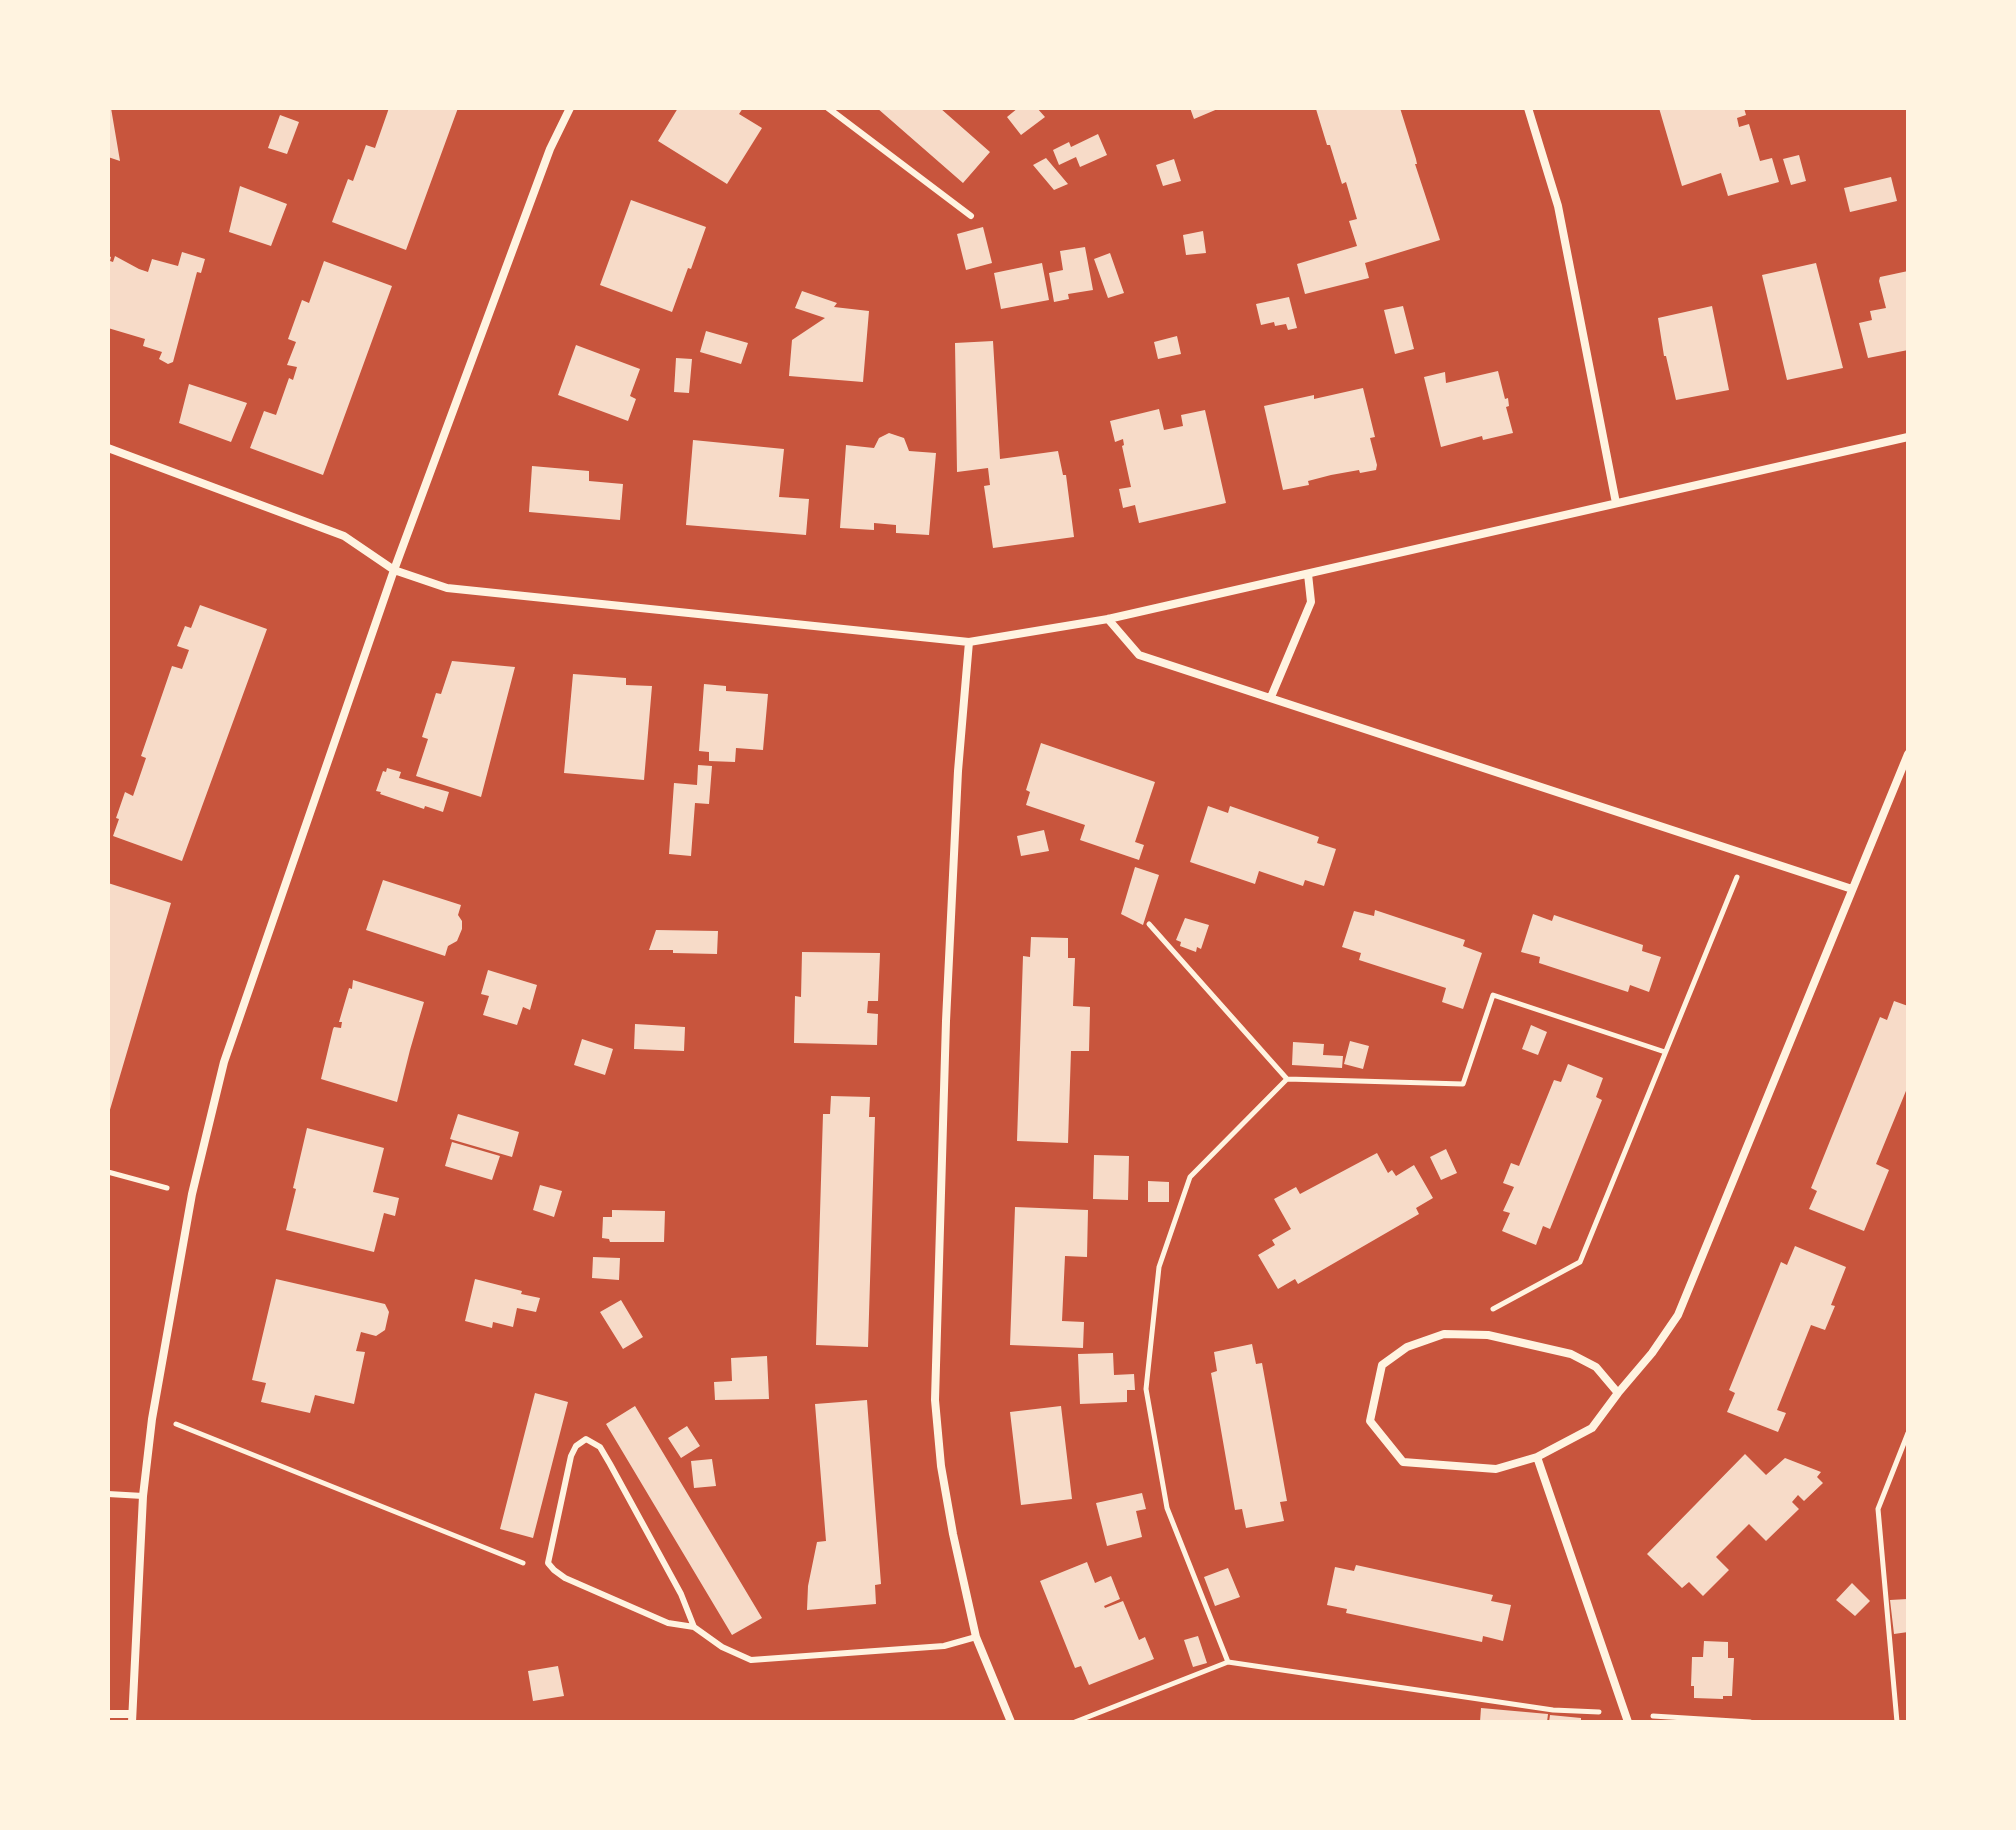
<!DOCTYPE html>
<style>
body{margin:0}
#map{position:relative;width:2016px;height:1830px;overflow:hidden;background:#c8553d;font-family:Commissioner,sans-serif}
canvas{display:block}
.frame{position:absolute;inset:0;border:110px solid #fff3e0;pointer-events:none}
</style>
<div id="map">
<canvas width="2016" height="1830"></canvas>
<div class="frame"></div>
</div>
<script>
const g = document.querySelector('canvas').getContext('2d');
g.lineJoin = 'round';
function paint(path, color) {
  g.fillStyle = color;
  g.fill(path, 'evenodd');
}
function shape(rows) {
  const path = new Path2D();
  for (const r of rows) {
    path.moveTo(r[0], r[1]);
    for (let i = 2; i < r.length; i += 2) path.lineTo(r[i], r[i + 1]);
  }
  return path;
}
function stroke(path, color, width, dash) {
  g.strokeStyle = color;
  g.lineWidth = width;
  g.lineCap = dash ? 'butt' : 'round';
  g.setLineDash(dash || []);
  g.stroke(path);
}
paint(shape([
 [108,108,111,108,120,161,108,157],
 [389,108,458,108,406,250,332,222,348,179,353,181,366,145,375,148],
 [678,108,743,108,739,114,762,128,727,184,658,141],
 [877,108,940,108,990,152,963,183],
 [1018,108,1037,108,1045,117,1021,135,1007,117],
 [1190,108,1220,108,1194,119],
 [1320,108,1400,108,1416,159,1417,164,1415,164,1440,240,1365,263,1369,278,1305,294,1297,264,1357,246,1349,221,1357,219,1346,182,1342,184,1330,145,1327,145,1316,109],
 [1659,108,1744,108,1746,115,1737,118,1739,127,1749,124,1760,161,1772,158,1779,182,1728,196,1721,173,1682,186],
 [280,115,299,122,287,154,268,148],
 [1098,134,1107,155,1080,167,1076,157,1059,165,1053,150,1069,142,1071,147],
 [1799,155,1806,181,1791,185,1783,159],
 [1046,158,1068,184,1054,190,1033,165],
 [1174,159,1181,181,1163,186,1156,165],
 [1891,177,1897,201,1850,212,1844,188],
 [240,186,287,204,271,246,229,232],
 [631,200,706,227,691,269,688,268,672,312,600,285],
 [983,227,992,263,966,270,957,234],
 [1203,231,1206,253,1186,255,1183,235],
 [1085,247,1093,290,1068,294,1069,299,1054,302,1049,273,1063,270,1060,251],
 [182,252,205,259,201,273,197,272,173,362,168,364,159,359,162,352,143,346,145,339,108,328,108,256,111,257,110,261,113,262,115,256,139,269,148,272,152,259,178,266],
 [1110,253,1124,293,1108,298,1094,259],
 [324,261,392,286,323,475,250,448,264,411,276,415,289,378,293,380,297,367,287,365,296,342,288,339,302,300,309,303],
 [1042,263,1049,300,1001,309,994,273],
 [1816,263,1843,368,1787,380,1762,275],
 [1908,271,1908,350,1868,358,1859,323,1872,320,1870,311,1886,308,1879,281,1880,277],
 [802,291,837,303,834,307,869,311,863,382,789,376,792,340,825,318,795,308],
 [1289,297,1297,328,1288,330,1286,324,1275,326,1274,322,1261,325,1256,304],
 [1403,306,1414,349,1395,354,1384,310],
 [1712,306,1729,390,1676,400,1666,356,1664,356,1658,318],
 [706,331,748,343,741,364,700,352],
 [1177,336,1181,354,1158,359,1154,342],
 [993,341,1000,459,1058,451,1063,475,1066,475,1074,537,993,548,984,486,990,485,988,468,957,472,955,343],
 [576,345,640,369,630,396,636,399,628,421,558,395],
 [676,358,692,359,689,393,674,392],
 [1498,371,1505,399,1508,398,1509,406,1506,407,1513,433,1483,440,1482,436,1441,447,1424,377,1445,372,1446,383],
 [189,384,247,403,231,442,179,423],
 [1363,388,1375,437,1370,438,1377,465,1376,470,1360,473,1359,470,1331,475,1308,481,1309,485,1283,490,1264,406,1314,395,1314,399],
 [1159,409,1164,430,1183,426,1181,415,1205,410,1226,503,1139,523,1135,505,1123,508,1119,489,1131,487,1122,446,1124,445,1123,439,1115,442,1110,421],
 [889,433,904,438,909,451,936,453,929,535,896,533,896,525,874,523,874,530,840,528,846,445,874,448,879,438],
 [693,440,784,449,779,497,809,499,806,535,686,525],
 [532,466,589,471,589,481,623,484,620,520,529,512],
 [200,605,267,629,182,861,113,836,119,819,116,818,125,792,133,796,146,758,141,756,172,666,182,669,189,650,177,646,185,626,191,628],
 [452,661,515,667,481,797,416,776,428,739,422,737,436,693,441,694],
 [573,674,626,678,626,685,652,686,644,780,564,773],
 [704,684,726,686,726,691,768,694,763,750,736,748,735,762,709,761,709,752,699,751],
 [1041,743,1155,782,1135,842,1144,845,1139,860,1080,840,1085,825,1026,805,1030,792,1026,790],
 [698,765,712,766,709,804,695,803,691,856,669,854,674,783,697,785],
 [387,768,401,772,399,778,449,792,443,812,425,806,424,809,380,794,381,792,376,791,383,771,386,772],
 [1208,806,1228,813,1230,806,1319,837,1317,843,1336,849,1324,886,1305,880,1303,886,1259,871,1255,884,1190,862],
 [1044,830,1049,851,1021,856,1017,836],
 [1135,867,1159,875,1143,925,1121,914],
 [383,880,461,905,458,915,462,921,462,929,457,941,448,946,445,956,366,930],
 [108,883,171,903,109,1113,108,1112],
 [1375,910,1465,940,1463,946,1482,953,1463,1009,1442,1002,1446,988,1359,960,1361,953,1342,947,1354,911,1374,916],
 [1533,914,1552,921,1554,915,1643,945,1642,951,1661,957,1649,992,1630,985,1628,992,1539,963,1540,957,1521,952],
 [1185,918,1209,925,1201,949,1197,947,1196,952,1180,946,1181,942,1176,940],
 [656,930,718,931,717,954,673,953,673,950,649,950],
 [1031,937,1068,938,1068,958,1075,958,1073,1006,1090,1007,1089,1051,1071,1051,1068,1143,1017,1141,1023,956,1030,957],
 [802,952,880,953,878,1001,868,1001,867,1013,878,1014,877,1045,794,1043,795,996,801,997],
 [488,970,537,985,530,1010,523,1007,517,1025,483,1015,489,996,481,994],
 [353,980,424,1002,410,1050,397,1102,321,1079,333,1029,334,1027,341,1028,342,1022,339,1022,349,988,352,989],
 [1894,1001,1908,1006,1908,1086,1876,1164,1889,1170,1864,1231,1809,1209,1817,1191,1811,1188,1880,1017,1887,1020],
 [635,1024,685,1027,684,1051,634,1049],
 [1531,1025,1547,1032,1538,1055,1522,1049],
 [582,1039,613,1049,605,1075,574,1065],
 [1350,1041,1369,1046,1363,1069,1344,1064],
 [1293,1042,1324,1044,1323,1055,1343,1056,1342,1068,1292,1065],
 [1568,1064,1603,1078,1596,1097,1602,1100,1550,1229,1543,1226,1536,1245,1502,1231,1510,1213,1503,1211,1514,1187,1503,1183,1511,1163,1519,1166,1554,1080,1561,1082],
 [831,1096,870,1097,869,1117,875,1117,868,1347,816,1345,823,1114,830,1114],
 [458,1114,519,1132,512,1157,450,1139],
 [307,1128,384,1148,373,1192,399,1198,395,1216,384,1213,374,1252,286,1230,296,1189,293,1188],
 [452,1142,500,1156,492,1180,445,1166],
 [1446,1149,1457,1173,1441,1180,1430,1157],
 [1377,1153,1388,1173,1392,1170,1396,1176,1414,1165,1433,1198,1416,1208,1419,1214,1298,1284,1295,1279,1278,1289,1258,1255,1275,1245,1272,1240,1291,1229,1274,1199,1296,1187,1300,1194],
 [1094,1155,1129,1156,1128,1200,1093,1199],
 [1148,1181,1169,1182,1169,1202,1148,1202],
 [540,1185,562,1191,554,1217,533,1210],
 [1015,1207,1088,1210,1087,1257,1065,1256,1062,1321,1084,1322,1083,1348,1010,1345],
 [612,1210,665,1211,664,1242,610,1242,609,1239,602,1238,603,1217,612,1217],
 [1795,1246,1846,1267,1831,1305,1835,1306,1825,1330,1811,1325,1777,1410,1786,1413,1778,1432,1727,1412,1735,1393,1729,1390,1781,1262,1787,1265],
 [593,1257,620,1258,619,1280,592,1278],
 [276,1279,385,1304,389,1312,385,1330,376,1336,361,1332,356,1351,365,1352,354,1404,315,1395,310,1413,261,1402,266,1383,252,1380],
 [475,1279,522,1291,521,1294,540,1298,536,1312,517,1308,513,1327,493,1322,492,1328,465,1321],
 [621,1300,643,1337,623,1349,600,1312],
 [1252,1344,1256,1364,1262,1363,1287,1501,1280,1502,1284,1521,1246,1528,1242,1509,1235,1510,1211,1373,1217,1371,1214,1352],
 [1113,1353,1114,1375,1134,1374,1135,1390,1127,1390,1127,1402,1080,1404,1078,1354],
 [767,1356,769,1399,715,1400,714,1382,732,1381,731,1358],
 [535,1393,568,1402,533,1538,500,1529],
 [867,1400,881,1584,875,1585,876,1604,807,1610,808,1586,817,1542,826,1541,815,1404],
 [635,1406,762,1618,732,1635,606,1424],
 [1061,1406,1072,1499,1021,1505,1010,1412],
 [687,1426,700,1446,681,1458,668,1438],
 [1745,1454,1766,1475,1785,1458,1821,1472,1817,1477,1823,1483,1804,1501,1798,1495,1792,1502,1799,1509,1766,1541,1749,1524,1716,1557,1729,1570,1703,1596,1689,1582,1682,1588,1647,1554],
 [712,1459,716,1486,694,1488,691,1461],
 [1142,1493,1146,1509,1136,1511,1142,1537,1107,1546,1096,1503],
 [1087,1562,1095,1583,1111,1576,1120,1599,1104,1606,1105,1608,1123,1601,1139,1640,1145,1637,1154,1659,1089,1685,1081,1666,1075,1668,1040,1581],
 [1356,1565,1493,1595,1491,1601,1511,1605,1503,1641,1483,1636,1482,1642,1346,1613,1347,1609,1327,1605,1335,1567,1354,1571],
 [1228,1568,1240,1597,1215,1606,1204,1577],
 [1852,1583,1870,1601,1855,1616,1836,1600],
 [1908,1599,1908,1632,1894,1634,1890,1600],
 [1198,1636,1207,1663,1193,1667,1184,1640],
 [1704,1641,1728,1642,1728,1658,1734,1658,1732,1696,1723,1696,1723,1699,1694,1698,1694,1686,1691,1686,1692,1657,1703,1657],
 [558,1666,564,1696,533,1701,528,1671],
 [1481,1708,1548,1714,1547,1722,1480,1722],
 [1550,1715,1581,1718,1581,1722,1549,1722]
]), '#f7dbc8');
stroke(shape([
 [1149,924,1287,1079],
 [108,1172,167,1188],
 [1493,1309,1580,1262,1737,877],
 [176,1424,523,1563],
 [1228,1662,1167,1508,1146,1389,1159,1267,1190,1177,1287,1079,1463,1084,1493,995,1665,1052],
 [1653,1716,1750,1722],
 [1075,1722,1228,1662,1553,1710,1599,1712],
 [1897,1722,1878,1509,1908,1433]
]), '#fff3e0', 5);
stroke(shape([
 [828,108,971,216],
 [108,1494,143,1496],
 [694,1627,681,1594,610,1464,600,1447,586,1439,576,1446,571,1456,548,1563,554,1570,565,1578,668,1623,694,1627,722,1647,751,1660,944,1646,976,1637]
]), '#fff3e0', 6);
stroke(shape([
 [1528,108,1558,206,1616,503],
 [108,448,344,536,394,570,447,588,969,642,1108,619,1908,437],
 [1108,619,1139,655,1852,889],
 [969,642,958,771,946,1021,935,1400,941,1466,953,1534,976,1637,1011,1722],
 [1271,697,1311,602,1308,574],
 [1537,1457,1496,1469,1403,1462,1370,1421,1382,1365,1407,1347,1444,1334,1488,1335,1571,1354,1596,1367,1618,1393],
 [108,1714,132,1714],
 [132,1722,143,1496,152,1419,192,1194,224,1062,394,570,550,149,570,108],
 [1628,1722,1537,1457,1592,1428,1618,1393,1652,1353,1678,1315,1908,754]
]), '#fff3e0', 8);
</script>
